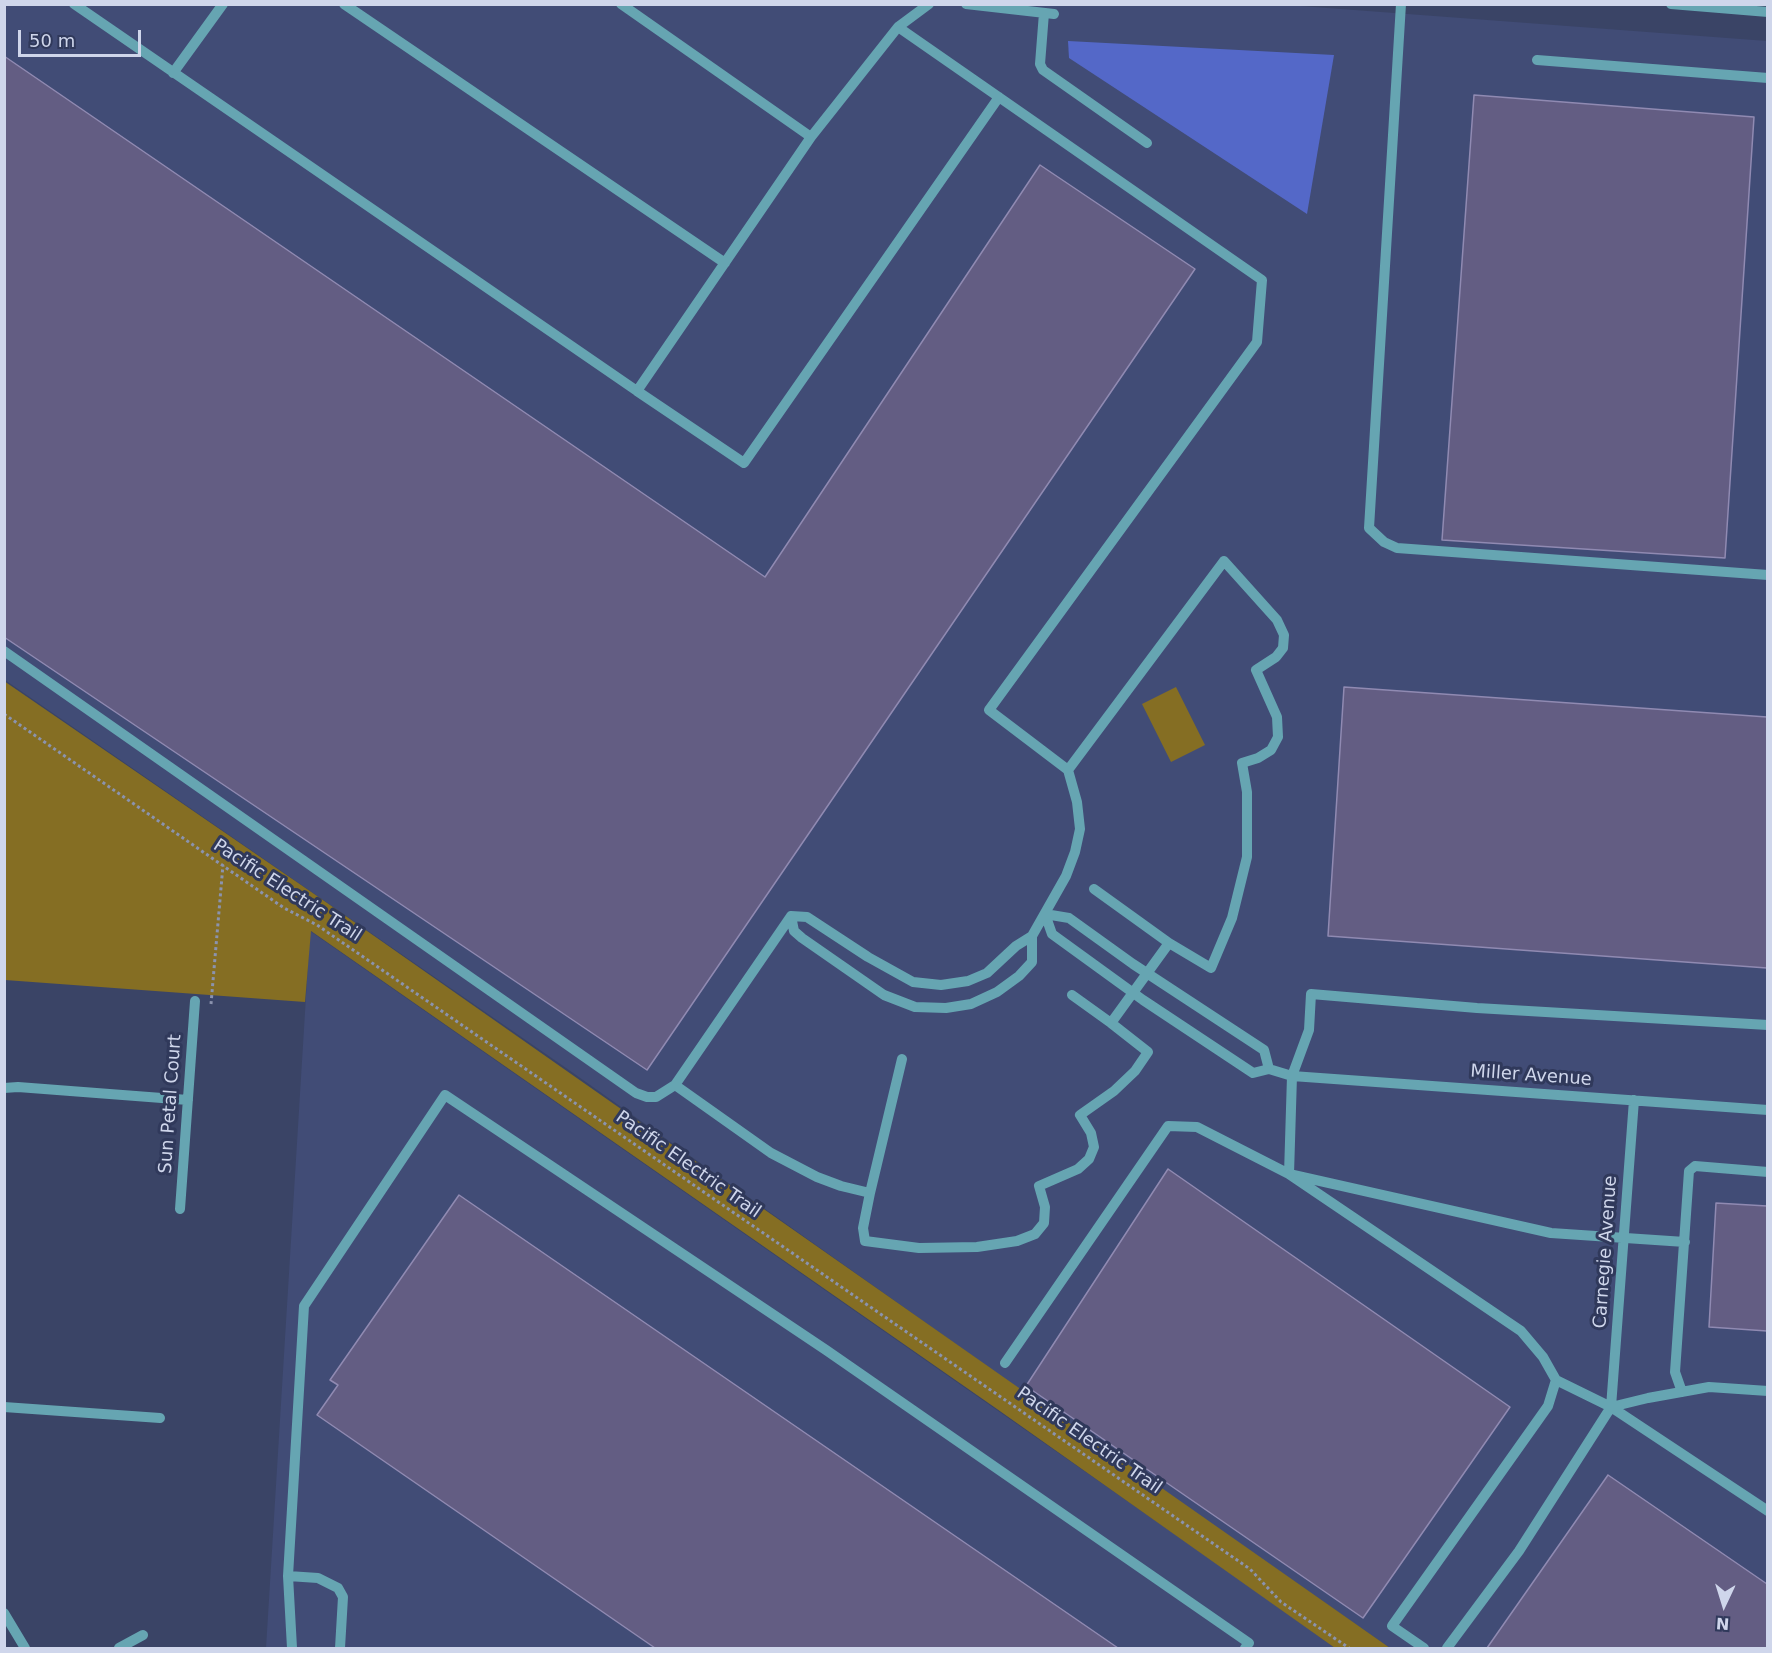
<!DOCTYPE html>
<style>
body{margin:0}
#map{position:relative;width:1772px;height:1653px;overflow:hidden;background:#3a4466;font-family:"DejaVu Sans",sans-serif}
canvas{display:block}
.frame{position:absolute;inset:0;border:6px solid #cfd6eb;pointer-events:none}
.north{position:absolute;left:1694px;top:1575px;width:60px;height:60px;-webkit-text-stroke:4px #30395b;paint-order:stroke;rotate:184deg;font-size:16px;font-weight:700;line-height:24px;text-align:center;color:#cfd6eb}
.north::after{content:'';display:block;margin:auto;width:21px;height:27px;background:#cfd6eb;clip-path:polygon(50% 0,100% 100%,50% 72%,0 100%)}
.scale{position:absolute;left:18px;top:30px;width:123px;height:27px;box-sizing:border-box;border:3px solid #cfd6eb;border-top:0;padding-left:8px;font-size:18px;line-height:21px;white-space:nowrap;color:#cfd6eb;-webkit-text-stroke:4px #30395b;paint-order:stroke}
</style>
<div id="map">
<canvas width="1772" height="1653"></canvas>
<div class="frame"></div>
<div class="north">N</div>
<div class="scale">50 m</div>
</div>
<script>
const g = document.querySelector('canvas').getContext('2d');
g.lineJoin = 'round';
function paint(path, color) {
  g.fillStyle = color;
  g.fill(path, 'evenodd');
}
function shape(rows) {
  const path = new Path2D();
  for (const r of rows) {
    path.moveTo(r[0], r[1]);
    for (let i = 2; i < r.length; i += 2) path.lineTo(r[i], r[i + 1]);
  }
  return path;
}
function stroke(path, color, width, dash) {
  g.strokeStyle = color;
  g.lineWidth = width;
  g.lineCap = dash ? 'butt' : 'round';
  g.setLineDash(dash || []);
  g.stroke(path);
}
function drawText(font, color, halo, rows, align = 'center') {
  g.font = font + ' "DejaVu Sans",sans-serif';
  g.lineWidth = 6;
  g.setLineDash([]);
  g.textBaseline = 'middle';
  g.strokeStyle = halo;
  g.fillStyle = color;
  for (const [text, x, y, turn = 0] of rows) {
    g.save();
    g.translate(x, y);
    g.rotate((+turn || 0) * Math.PI / 180);
    g.textAlign = isNaN(turn) ? turn : align;
    if (halo) g.strokeText(text, 0, 0);
    g.fillText(text, 0, 0);
    g.restore();
  }
}
paint(shape([
 [1303,4,1301,6,1767,41,1767,1648,1390,1648,1149,1481,569,1070,5,680,5,5],
 [310,931,1239,1579,1335,1648,266,1648]
]), '#414c76');
paint(shape([
 [4,681,320,898,1390,1648,1335,1648,997,1409,311,931,305,1002,5,980],
 [1176,687,1205,745,1171,762,1142,704]
]), '#856e23');
paint(shape([
 [1068,41,1334,55,1307,214,1069,58]
]), '#5468c8');
const building = shape([
 [4,56,765,577,1040,165,1195,269,647,1070,4,637,4,56],
 [1474,95,1754,117,1725,558,1442,540,1474,95],
 [1344,687,1767,717,1767,968,1328,936,1344,687],
 [1168,1169,1510,1407,1363,1618,1026,1386,1168,1169],
 [459,1195,1118,1648,655,1648,317,1415,338,1385,330,1380,459,1195],
 [1716,1203,1767,1206,1767,1331,1709,1327,1716,1203],
 [1608,1475,1767,1584,1767,1648,1487,1648,1608,1475]
]);
paint(building, '#635d83');
stroke(building, '#908ab2', 1.5);
stroke(shape([
 [4,714,284,908,317,925,1250,1569,1281,1602,1349,1648],
 [211,1004,223,865]
]), '#8b93ae', 3, [3, 3]);
stroke(shape([
 [74,4,637,391,811,137],
 [344,4,725,263],
 [621,4,811,137,898,27,1262,280,1257,342,989,710,1068,770,1077,802,1080,829,1075,852,1066,876,1032,936,1032,962,1019,976,997,992,971,1004,946,1008,915,1007,884,995,802,938,794,931,791,916],
 [966,4,1054,14],
 [1401,4,1369,528,1384,542,1397,548,1768,575],
 [1671,4,1768,12],
 [1044,13,1040,64,1043,70,1147,143],
 [898,27,929,4],
 [1537,60,1768,78],
 [173,73,223,4],
 [637,391,744,463,999,97],
 [4,651,636,1093,647,1097,656,1097,675,1085,791,916],
 [1094,889,1169,943],
 [1045,914,1052,934,1143,1000,1253,1073,1269,1069,1292,1076,1768,1110],
 [1045,914,1069,918,1133,964,1264,1050,1269,1069],
 [791,916,807,917,868,957,913,982,941,985,968,981,987,973,1016,946,1032,936],
 [1072,995,1111,1023],
 [675,1085,771,1153,817,1177,841,1186,870,1193,863,1228,865,1241,919,1248,977,1247,1017,1241,1035,1234,1044,1223,1045,1207,1039,1186,1078,1169,1089,1159,1094,1147,1091,1133,1080,1115,1114,1091,1135,1071,1148,1052,1111,1023,1169,943,1211,968,1232,918,1247,857,1247,792,1242,763,1258,758,1271,750,1278,737,1277,717,1256,670,1276,657,1283,648,1284,635,1277,620,1224,561,1068,770],
 [4,1088,18,1087,188,1100],
 [870,1193,902,1059],
 [180,1209,195,1001],
 [1005,1363,1168,1126,1197,1127,1289,1174,1551,1233,1685,1242],
 [1556,1380,1611,1407,1768,1511],
 [1682,1392,1675,1372,1689,1171,1695,1166,1768,1172],
 [4,1407,160,1418],
 [1611,1407,1634,1100],
 [288,1576,318,1578,338,1588,343,1597,340,1648],
 [4,1613,25,1648],
 [119,1648,143,1635],
 [292,1648,288,1576,304,1306,445,1095,826,1350,1249,1643,1245,1648],
 [1424,1648,1392,1626,1548,1406,1556,1380,1543,1357,1521,1331,1289,1174,1292,1076,1309,1030,1311,994,1477,1008,1768,1025],
 [1447,1648,1519,1551,1611,1407,1648,1398,1709,1387,1768,1391]
]), '#66a5b2', 10);
drawText('18px', '#cfd6eb', '#30395b', [
 ["Pacific Electric Trail",287,891,33],
 ["Miller Avenue",1531,1076,4],
 ["Sun Petal Court",171,1104,-86],
 ["Pacific Electric Trail",688,1165,35],
 ["Carnegie Avenue",1606,1252,-86],
 ["Pacific Electric Trail",1089,1441,35]
]);
</script>
